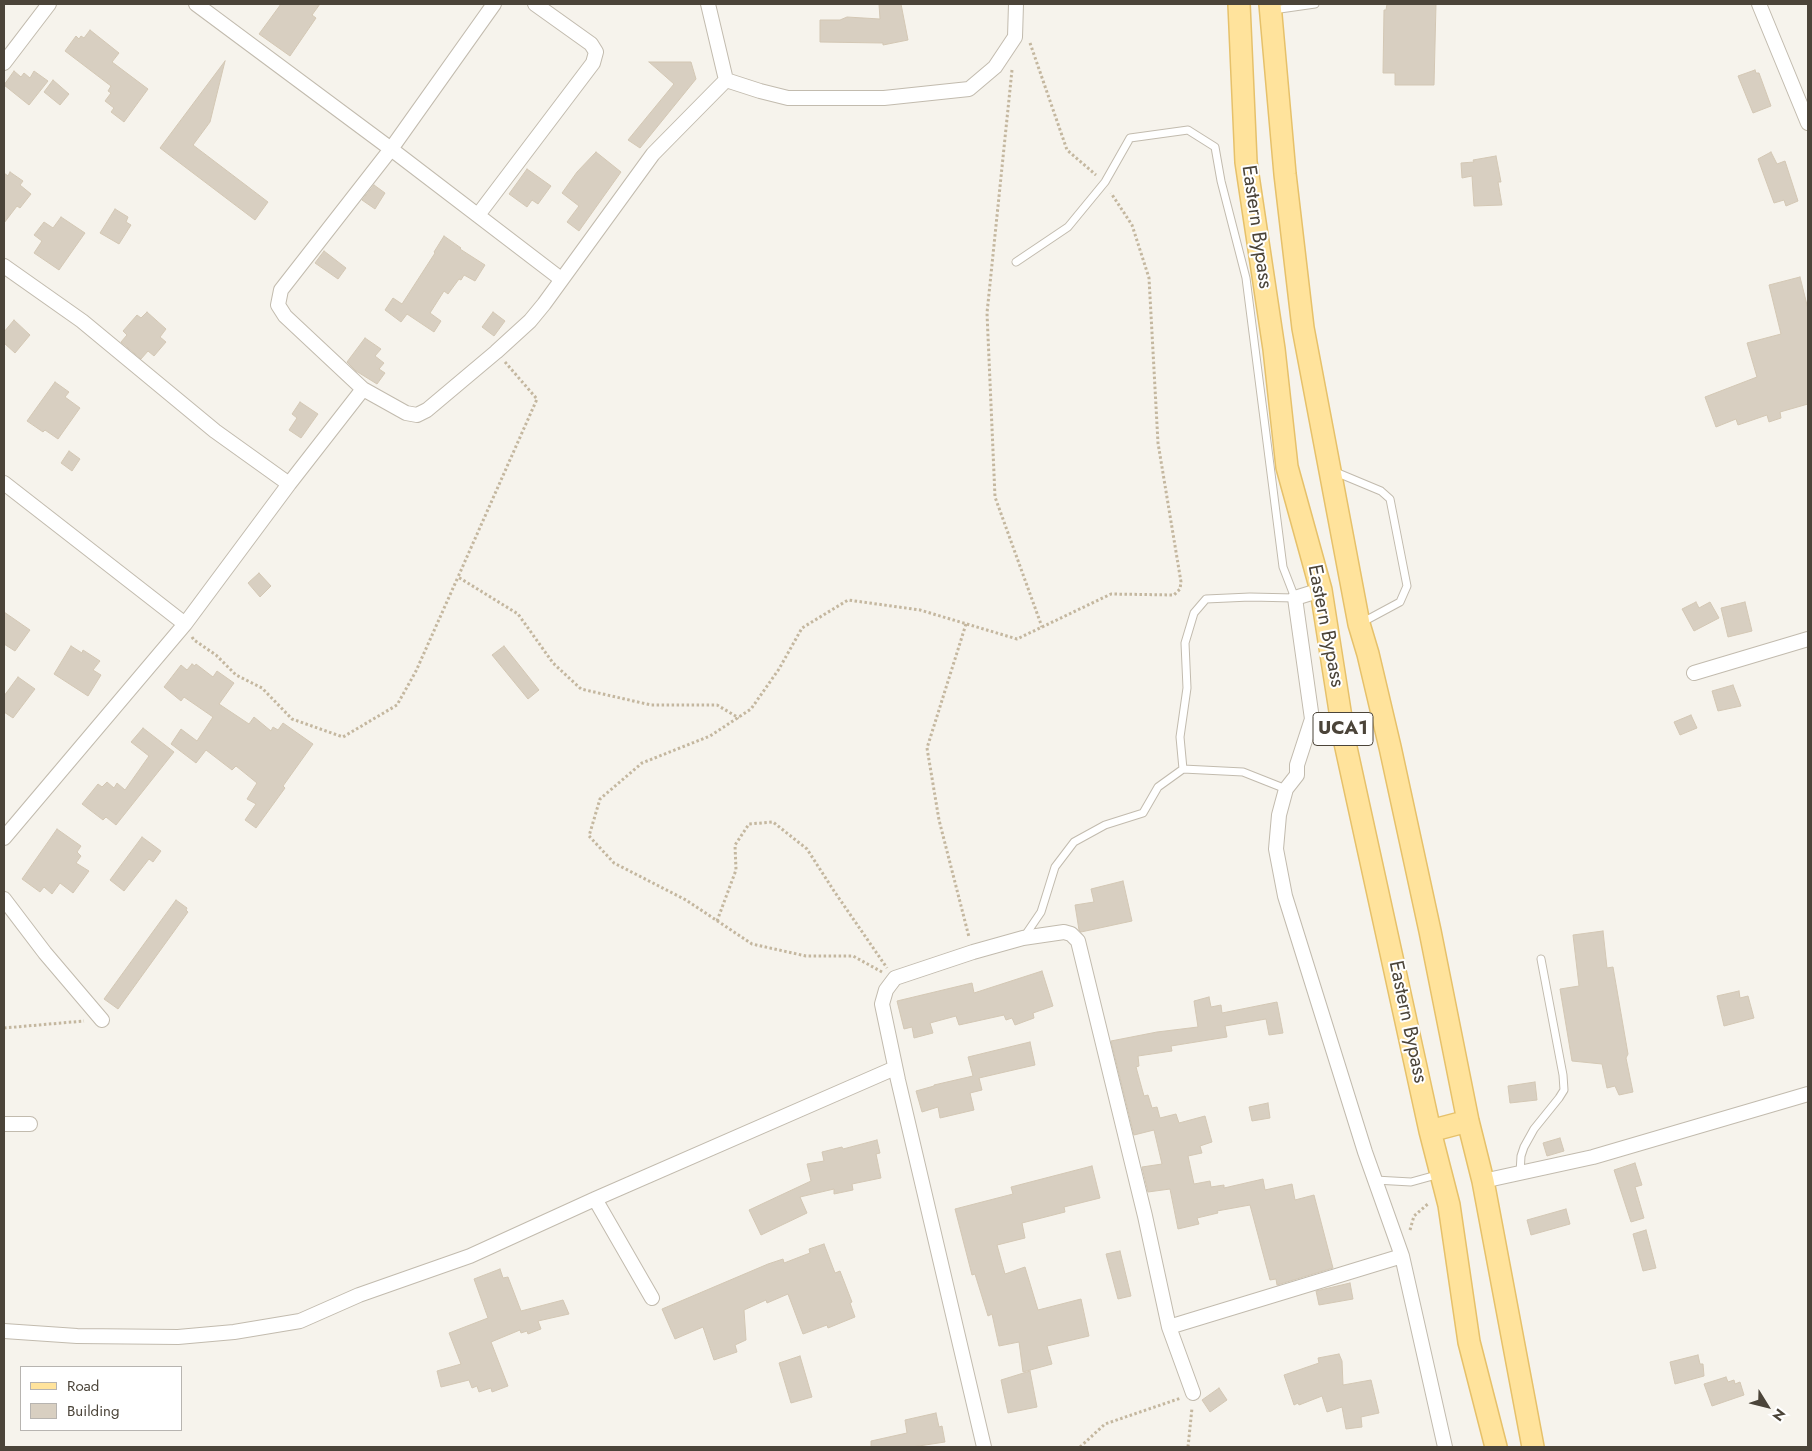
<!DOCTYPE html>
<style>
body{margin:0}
#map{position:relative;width:1812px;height:1451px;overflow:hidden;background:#f6f3ec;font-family:Jost,sans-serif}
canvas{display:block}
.frame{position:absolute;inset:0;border:5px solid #4b4439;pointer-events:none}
.legend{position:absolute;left:20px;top:1366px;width:162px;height:65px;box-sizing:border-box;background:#fff;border:1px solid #b7b4b0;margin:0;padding:6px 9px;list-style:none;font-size:15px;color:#4b4439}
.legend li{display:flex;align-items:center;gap:10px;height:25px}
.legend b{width:25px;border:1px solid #b7b4b0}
.north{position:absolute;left:1742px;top:1381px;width:50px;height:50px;-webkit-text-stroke:4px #fff;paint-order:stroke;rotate:126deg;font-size:14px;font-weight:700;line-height:20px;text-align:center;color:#4b4439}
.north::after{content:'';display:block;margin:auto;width:18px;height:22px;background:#4b4439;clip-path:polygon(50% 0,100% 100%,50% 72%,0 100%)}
</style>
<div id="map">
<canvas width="1812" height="1451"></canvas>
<div class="frame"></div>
<ul class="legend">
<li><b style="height:6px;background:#ffe39c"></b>Road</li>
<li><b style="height:14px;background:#d8cfc1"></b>Building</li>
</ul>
<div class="north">N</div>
</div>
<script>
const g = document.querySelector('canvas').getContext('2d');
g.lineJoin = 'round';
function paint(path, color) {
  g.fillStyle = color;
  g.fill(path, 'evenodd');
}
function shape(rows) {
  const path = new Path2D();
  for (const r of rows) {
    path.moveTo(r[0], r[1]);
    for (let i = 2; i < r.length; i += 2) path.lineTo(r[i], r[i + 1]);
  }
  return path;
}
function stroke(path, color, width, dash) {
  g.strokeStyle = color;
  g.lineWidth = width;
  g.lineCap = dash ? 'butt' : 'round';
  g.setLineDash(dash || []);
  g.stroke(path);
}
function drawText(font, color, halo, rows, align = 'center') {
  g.font = font + ' Jost,sans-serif';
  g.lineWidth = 4;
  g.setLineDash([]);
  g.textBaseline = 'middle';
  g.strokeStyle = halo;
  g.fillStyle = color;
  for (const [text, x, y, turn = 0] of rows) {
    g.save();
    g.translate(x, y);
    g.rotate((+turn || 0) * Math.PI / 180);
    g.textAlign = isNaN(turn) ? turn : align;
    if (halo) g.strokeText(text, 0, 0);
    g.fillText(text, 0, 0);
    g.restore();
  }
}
const building = shape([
 [281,4,320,4,312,15,316,18,290,56,259,34,281,4],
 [879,4,901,4,908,40,883,45,883,43,820,42,820,20,840,20,847,17,880,19,879,4],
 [1387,4,1436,4,1434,85,1395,85,1395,73,1383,73,1384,10,1386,10,1387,4],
 [90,30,119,53,112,62,148,89,124,122,111,112,114,108,105,101,111,93,108,91,111,86,65,51,76,36,79,39,81,36,84,38,90,30],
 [225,61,210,122,193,145,268,202,255,220,160,148,225,61],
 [649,62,691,62,696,79,640,148,628,140,674,84,649,62],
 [1755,70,1756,73,1759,73,1771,106,1753,113,1738,76,1755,70],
 [14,71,21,77,24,73,30,78,34,71,48,81,29,105,4,85,14,71],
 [53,80,69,94,60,105,44,92,53,80],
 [596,152,621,172,579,231,567,222,579,206,562,193,577,172,596,152],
 [1771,152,1777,164,1785,161,1798,201,1786,206,1784,200,1774,203,1758,159,1771,152],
 [1496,156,1501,182,1498,182,1502,205,1474,206,1472,176,1462,178,1461,163,1474,162,1473,160,1496,156],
 [527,169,551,186,538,204,532,200,527,207,509,194,527,169],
 [10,172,23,181,20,185,31,194,20,208,17,206,4,223,4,173,8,176,10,172],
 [374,185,385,193,375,209,362,200,374,185],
 [115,209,128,217,126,222,131,225,119,244,100,233,115,209],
 [61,217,85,233,59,270,34,253,42,241,34,235,44,222,53,228,61,217],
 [444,236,461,248,460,249,485,265,475,281,464,275,461,280,459,279,448,294,444,291,430,313,441,321,434,332,407,314,401,322,385,310,393,298,402,304,435,253,434,252,444,236],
 [324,251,346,268,338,279,315,263,324,251],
 [1800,277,1808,309,1808,404,1780,412,1781,418,1769,422,1767,415,1738,425,1736,419,1716,427,1705,397,1757,377,1747,343,1781,334,1769,285,1800,277],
 [147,312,166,329,160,337,166,342,154,356,148,351,141,359,121,342,127,335,123,331,137,315,141,318,147,312],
 [493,312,505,321,494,336,482,327,493,312],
 [14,320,30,335,15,353,4,343,4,332,14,320],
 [365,338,381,349,375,356,384,363,379,369,385,373,377,384,356,371,347,362,365,338],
 [55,382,69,392,65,397,80,408,58,439,45,430,43,432,27,421,55,382],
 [300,402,318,414,301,438,289,430,297,418,292,414,300,402],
 [69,451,80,459,72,471,61,463,69,451],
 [259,573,271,586,260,597,248,583,259,573],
 [1696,602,1699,608,1710,602,1719,618,1694,631,1682,609,1696,602],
 [1745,602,1752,631,1728,637,1721,608,1745,602],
 [4,612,30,630,15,651,4,644,4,612],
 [71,646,82,653,83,650,100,661,93,670,101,675,88,696,54,674,71,646],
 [504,646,539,690,528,699,492,655,504,646],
 [192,664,195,666,196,664,213,677,217,671,234,683,219,704,249,724,254,717,271,731,273,727,278,730,283,723,313,744,283,786,285,788,256,828,245,820,256,804,247,799,257,783,236,766,232,770,206,750,196,763,171,744,181,729,197,741,213,717,184,697,181,701,164,687,181,665,187,670,192,664],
 [18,677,35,689,13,718,4,712,4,696,18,677],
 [1733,685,1741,706,1718,711,1712,691,1733,685],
 [1691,715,1697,728,1680,735,1674,722,1691,715],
 [143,728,174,752,116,825,106,817,103,820,82,804,98,784,102,787,107,782,114,788,117,783,125,790,149,756,131,742,143,728],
 [57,829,81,846,77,852,81,856,76,863,89,871,73,893,60,883,52,894,44,887,40,892,22,879,57,829],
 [142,837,161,851,153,862,149,859,124,891,110,880,142,837],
 [1123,881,1132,921,1081,932,1079,930,1075,905,1094,902,1091,889,1123,881],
 [176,900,187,908,186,910,188,912,118,1009,104,999,176,900],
 [1603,931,1607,968,1613,967,1628,1054,1626,1058,1633,1092,1619,1095,1615,1086,1607,1088,1602,1064,1572,1061,1560,989,1579,986,1573,935,1603,931],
 [1042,971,1053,1006,1033,1013,1034,1018,1015,1025,1012,1018,1006,1020,1004,1015,959,1025,956,1016,930,1023,933,1033,914,1038,912,1027,904,1029,897,1001,972,983,974,993,1042,971],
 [1739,991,1740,998,1748,996,1754,1018,1724,1026,1717,996,1739,991],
 [1209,997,1211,1007,1221,1005,1222,1013,1277,1002,1283,1033,1269,1035,1266,1019,1225,1026,1227,1037,1171,1046,1172,1051,1138,1056,1139,1066,1136,1067,1144,1096,1148,1095,1152,1108,1157,1107,1160,1118,1176,1114,1179,1123,1205,1116,1212,1142,1200,1146,1202,1153,1188,1156,1194,1184,1210,1181,1211,1187,1224,1185,1224,1188,1263,1179,1265,1190,1292,1184,1295,1200,1314,1195,1333,1268,1277,1285,1276,1279,1270,1280,1250,1205,1217,1211,1218,1213,1197,1218,1199,1224,1178,1229,1170,1189,1148,1192,1142,1167,1162,1164,1154,1130,1134,1135,1111,1041,1157,1032,1198,1027,1194,1001,1209,997],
 [1030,1042,1035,1065,979,1078,982,1090,970,1093,974,1110,940,1118,938,1107,922,1112,916,1091,934,1086,934,1085,973,1076,968,1057,1030,1042],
 [1535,1082,1537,1100,1510,1103,1508,1086,1535,1082],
 [1268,1103,1270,1118,1252,1121,1249,1107,1268,1103],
 [1560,1138,1564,1151,1547,1156,1543,1143,1560,1138],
 [877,1140,880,1153,876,1154,881,1178,852,1184,853,1190,834,1194,834,1189,800,1197,807,1213,761,1235,749,1210,811,1181,807,1164,824,1161,822,1152,842,1147,843,1149,877,1140],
 [1635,1163,1642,1185,1635,1187,1644,1218,1631,1222,1614,1170,1635,1163],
 [1092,1166,1100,1198,1064,1207,1065,1212,1022,1223,1025,1238,997,1245,1005,1274,1025,1267,1038,1310,1081,1299,1089,1336,1047,1346,1052,1364,1023,1372,1019,1342,999,1346,992,1314,988,1316,975,1274,972,1275,955,1209,1013,1194,1011,1187,1092,1166],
 [1566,1209,1570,1224,1531,1235,1527,1220,1566,1209],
 [1646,1230,1656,1268,1643,1271,1633,1234,1646,1230],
 [824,1244,835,1273,840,1271,852,1302,850,1303,855,1317,828,1328,827,1325,803,1334,788,1294,767,1303,766,1300,744,1310,746,1340,735,1345,737,1352,714,1360,703,1327,675,1339,662,1309,768,1264,783,1259,784,1263,810,1253,809,1249,824,1244],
 [1120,1251,1131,1296,1118,1299,1106,1254,1120,1251],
 [500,1269,503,1278,508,1277,521,1311,563,1300,569,1314,538,1321,541,1329,528,1334,527,1331,521,1333,520,1330,491,1342,508,1386,492,1392,491,1388,479,1392,477,1386,472,1388,469,1380,441,1387,437,1371,461,1364,449,1333,488,1318,474,1279,500,1269],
 [1350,1283,1353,1299,1319,1305,1316,1291,1350,1283],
 [1339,1354,1342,1361,1343,1385,1371,1380,1379,1413,1361,1417,1362,1427,1346,1429,1342,1407,1327,1412,1322,1396,1299,1405,1298,1403,1294,1405,1284,1375,1319,1363,1318,1358,1339,1354],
 [1698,1355,1700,1364,1703,1364,1704,1376,1675,1384,1670,1362,1698,1355],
 [800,1356,812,1397,791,1403,779,1363,800,1356],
 [1030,1371,1037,1407,1008,1413,1001,1380,1030,1371],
 [1726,1377,1728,1382,1734,1380,1735,1384,1740,1382,1744,1395,1712,1406,1704,1384,1726,1377],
 [1219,1388,1227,1400,1210,1412,1202,1400,1219,1388],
 [936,1413,939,1427,942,1426,945,1442,912,1447,871,1447,871,1441,907,1433,905,1420,936,1413]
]);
paint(building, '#d8cfc1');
stroke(building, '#d3c7b4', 1);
const service = shape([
 [1273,10,1315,4],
 [1016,262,1068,227,1105,182,1130,138,1188,130,1215,147,1221,181,1246,278,1283,567,1295,598,1250,597,1206,599,1194,613,1185,643,1187,688,1180,737,1183,769,1243,772,1286,789],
 [1333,471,1381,491,1390,499,1407,586,1400,602,1361,623],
 [1024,937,1041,912,1055,867,1074,842,1105,825,1143,813,1158,787,1183,769],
 [1520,1173,1521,1156,1524,1147,1534,1129,1559,1098,1564,1090,1563,1075,1541,959],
 [1375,1180,1411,1182,1440,1174]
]);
const minor = shape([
 [196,4,391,149,561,279],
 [708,4,726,80],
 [1759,4,1808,123],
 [4,63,49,4],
 [726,80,760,91,788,98,884,98,969,89,995,67,1015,37,1016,4],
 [478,215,593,63,596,52,591,44,535,4],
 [4,266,82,321,215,431,289,484],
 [363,389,406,413,417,415,427,410,496,352,530,321,544,304,653,154,726,80],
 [4,483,185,624],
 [1321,590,1295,598,1312,719,1297,765,1297,775,1286,789,1279,815,1276,849,1285,896,1365,1152,1402,1256,1445,1447],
 [1694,673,1808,639],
 [4,838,185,624,289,484,363,389,285,316,278,305,281,290,391,149,494,4],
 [4,899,45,953,102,1020],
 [4,1124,30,1124],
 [1483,1181,1593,1157,1808,1094],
 [595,1199,652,1298],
 [1169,1327,1193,1393],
 [4,1331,77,1336,178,1337,234,1332,300,1321,359,1295,470,1256,595,1199,895,1068],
 [984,1447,898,1080,882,1004,886,990,895,978,973,952,1023,938,1064,932,1071,934,1078,941,1145,1216,1169,1327,1402,1256]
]);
const primary = shape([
 [1239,4,1246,162,1274,349,1287,467,1321,590,1345,743,1430,1131,1449,1205,1469,1342,1496,1447],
 [1270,4,1285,174,1303,328,1359,624,1368,654,1390,747,1430,931,1468,1121,1483,1181,1533,1447],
 [1430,1131,1468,1121]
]);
stroke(service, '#c2bbae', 9);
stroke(minor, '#c2bbae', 16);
stroke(primary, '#e6c16a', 24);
stroke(shape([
 [1030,43,1067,150,1096,175],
 [1012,70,987,313,995,497,1042,627],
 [505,362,537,399,458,577,518,614,553,663,581,689,651,705,717,705,739,718],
 [966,624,927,748,939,820,969,937],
 [192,637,194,640,216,655,236,675,262,688,292,719,343,737,397,705,416,671,458,577],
 [717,921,736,870,735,845,749,824,773,822,807,849,834,891,887,968],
 [882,972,853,956,806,956,752,944,686,900,614,863,589,836,600,799,642,763,710,736,751,709,779,669,802,628,848,600,920,610,1017,639,1111,594,1174,595,1180,589,1181,582,1158,443,1149,278,1132,225,1111,193],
 [4,1028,84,1021],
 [1410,1230,1414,1216,1429,1203],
 [1080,1447,1105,1424,1181,1398],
 [1188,1447,1192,1408]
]), '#c4b79f', 3, [2.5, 2.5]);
stroke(service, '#fff', 7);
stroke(minor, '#fff', 14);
stroke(primary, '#ffe39c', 21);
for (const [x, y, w] of [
 [1343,729,60]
]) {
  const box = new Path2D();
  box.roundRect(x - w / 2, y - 16.5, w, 33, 4);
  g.fillStyle = '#fff';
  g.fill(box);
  stroke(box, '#4b4439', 1);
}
drawText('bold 19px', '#4b4439', null, [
 ["UCA1",1343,729]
]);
drawText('20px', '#4b4439', '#fff', [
 ["Eastern Bypass",1256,227,82],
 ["Eastern Bypass",1325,626,79],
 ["Eastern Bypass",1407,1022,78]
]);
</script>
